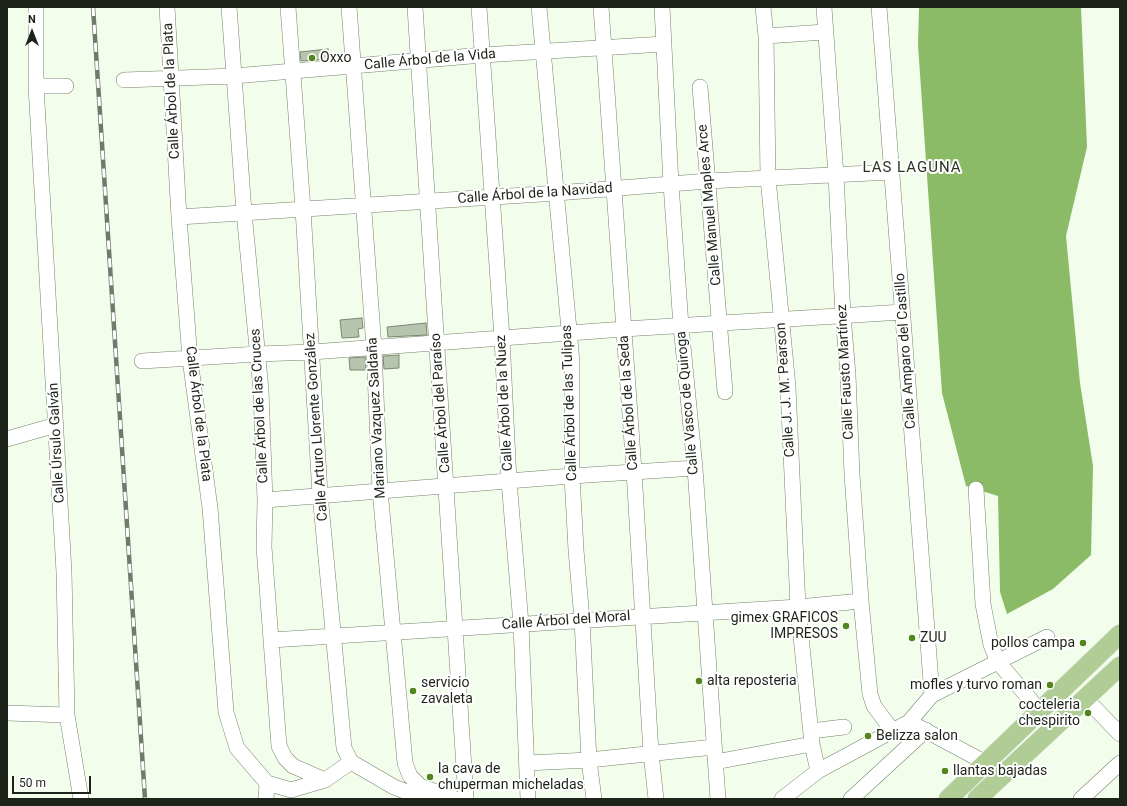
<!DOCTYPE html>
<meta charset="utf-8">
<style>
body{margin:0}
#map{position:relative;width:1127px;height:806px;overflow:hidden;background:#f2feeb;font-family:Roboto,sans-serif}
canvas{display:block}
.frame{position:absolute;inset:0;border:8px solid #1e231a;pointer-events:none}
.north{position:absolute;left:12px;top:12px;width:40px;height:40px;-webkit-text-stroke:3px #fff;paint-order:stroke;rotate:0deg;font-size:11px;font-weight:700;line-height:16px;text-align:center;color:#1e231a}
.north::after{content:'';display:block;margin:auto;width:14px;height:18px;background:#1e231a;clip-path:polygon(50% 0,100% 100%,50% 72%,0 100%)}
.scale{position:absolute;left:12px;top:776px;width:79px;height:18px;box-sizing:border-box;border:2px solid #1e231a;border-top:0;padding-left:5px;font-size:12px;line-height:14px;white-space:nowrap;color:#1e231a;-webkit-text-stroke:3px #fff;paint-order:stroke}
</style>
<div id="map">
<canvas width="1127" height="806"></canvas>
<div class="frame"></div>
<div class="north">N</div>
<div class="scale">50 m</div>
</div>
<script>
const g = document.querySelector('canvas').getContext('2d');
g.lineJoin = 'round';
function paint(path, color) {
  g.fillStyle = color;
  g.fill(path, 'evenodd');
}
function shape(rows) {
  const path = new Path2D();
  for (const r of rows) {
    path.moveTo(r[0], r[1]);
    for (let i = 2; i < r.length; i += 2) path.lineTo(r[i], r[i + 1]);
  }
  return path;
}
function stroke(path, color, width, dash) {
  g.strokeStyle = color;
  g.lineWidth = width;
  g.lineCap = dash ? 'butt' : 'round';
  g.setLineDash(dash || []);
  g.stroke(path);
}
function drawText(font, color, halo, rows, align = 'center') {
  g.font = font + ' Roboto,sans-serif';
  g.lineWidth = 4;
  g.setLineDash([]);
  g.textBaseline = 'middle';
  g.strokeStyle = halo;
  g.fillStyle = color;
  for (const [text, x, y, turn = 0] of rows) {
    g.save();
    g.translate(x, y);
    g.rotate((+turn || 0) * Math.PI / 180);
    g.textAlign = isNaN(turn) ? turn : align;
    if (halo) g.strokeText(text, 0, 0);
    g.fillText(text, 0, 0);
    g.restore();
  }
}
paint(shape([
 [919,7,1081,7,1087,147,1066,236,1080,383,1093,466,1091,555,1053,589,1007,614,1000,592,998,496,966,486,942,393,918,45]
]), '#8bbb66');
const building = shape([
 [328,49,329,59,301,61,300,52,328,49],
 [362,318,363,328,358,329,359,337,342,338,340,320,362,318],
 [426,323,427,335,388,337,387,327,426,323],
 [399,355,399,368,384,369,383,356,399,355],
 [365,357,366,370,350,370,349,358,365,357]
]);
paint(building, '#b7c5ae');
stroke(building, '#7a8771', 1);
const minor = shape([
 [36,7,36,86,64,572,67,715,81,799],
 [167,7,179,217,190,359,210,508,226,712,237,748,267,783,291,790,325,780,351,762],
 [229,7,244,212,261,390,265,500,264,547,279,746,285,758,293,766,325,780],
 [288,7,303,209,320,494,344,748,351,762,394,787,425,799],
 [349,7,374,348,380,490,405,763,410,776,420,786,456,799],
 [415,7,466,799],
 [479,7,502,338,509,481,521,624,528,799],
 [539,7,572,362,572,476,576,550,582,620,589,760,594,799],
 [601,7,634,471,651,753,656,799],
 [662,7,671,184,681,326,695,468,718,799],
 [763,7,766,36,768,178,788,387,798,607,812,744,818,771],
 [824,7,836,176,843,315,848,375,852,474,861,601,870,694,874,706,892,730],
 [879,7,932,695],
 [766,36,825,32],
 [124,80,234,76,483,55,664,44],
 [36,86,66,86],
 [700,87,725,392],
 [179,217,557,193,708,181,892,172],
 [142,361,258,354,312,352,624,329,903,312],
 [7,439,56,425],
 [976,489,983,604,991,645,998,662,1040,711],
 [265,500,572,476,695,468],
 [271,640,798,607,861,601],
 [1086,699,1120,734],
 [7,713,67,715],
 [917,726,986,763],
 [811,731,844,727],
 [715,762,812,744],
 [527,763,589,760,714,747],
 [266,799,267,783],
 [782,799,818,771,909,722,932,695,1047,637],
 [851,799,926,730],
 [1081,799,1120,763]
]);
const major = shape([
 [948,799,1120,634],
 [977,799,1120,666]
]);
stroke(minor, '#75816c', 16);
stroke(major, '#e4e5e4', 20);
stroke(minor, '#fff', 15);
stroke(major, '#afcd95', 19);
const rail = shape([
 [93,7,145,799]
]);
stroke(rail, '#71796c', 4.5);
stroke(rail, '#fff', 3, [9]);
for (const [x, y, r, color] of [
 [312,58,4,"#52861c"],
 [846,626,4,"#52861c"],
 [912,638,4,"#52861c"],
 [1083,643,4,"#52861c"],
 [699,681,4,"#52861c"],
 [1050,685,4,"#52861c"],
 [413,691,4,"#52861c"],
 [1088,713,4,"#52861c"],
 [868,736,4,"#52861c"],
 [945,771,4,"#52861c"],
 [430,777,4,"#52861c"]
]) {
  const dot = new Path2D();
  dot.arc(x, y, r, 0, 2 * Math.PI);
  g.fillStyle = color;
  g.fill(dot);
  stroke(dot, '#fff', 1.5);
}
drawText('14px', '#1e231a', '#fff', [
 ["Oxxo",320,58],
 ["gimex GRAFICOS",838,618,"right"],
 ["IMPRESOS",838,634,"right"],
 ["ZUU",920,638],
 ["pollos campa",1075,643,"right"],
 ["alta reposteria",707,681],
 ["servicio",421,683],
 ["zavaleta",421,699],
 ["mofles y turvo roman",1042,685,"right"],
 ["cocteleria",1080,705,"right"],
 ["chespirito",1080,721,"right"],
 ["Belizza salon",876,736],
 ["la cava de",438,769],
 ["chuperman micheladas",438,785],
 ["llantas bajadas",953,771]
], 'left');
drawText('14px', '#1e231a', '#fff', [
 ["Calle Árbol de la Vida",430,60,-5],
 ["Calle Árbol de la Plata",172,91,-93],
 ["Calle Árbol de la Navidad",535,194,-4],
 ["Calle Manuel Maples Arce",710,205,-95],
 ["Calle Amparo del Castillo",906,351,-94],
 ["Calle Fausto Martínez",846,372,-93],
 ["Calle J. J. M. Pearson",786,390,-94],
 ["Calle Árbol del Paraíso",441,403,-94],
 ["Calle Árbol de la Nuez",505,403,-93],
 ["Calle Árbol de las Tulipas",570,403,-92],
 ["Calle Árbol de la Seda",629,403,-94],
 ["Calle Vasco de Quiroga",688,403,-95],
 ["Calle Árbol de las Cruces",260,406,-93],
 ["Calle Árbol de la Plata",198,414,83],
 ["Mariano Vazquez Saldaña",377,418,-93],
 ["Calle Arturo Llorente González",317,427,-94],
 ["Calle Úrsulo Galván",57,443,-93],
 ["Calle Árbol del Moral",566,621,-4]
]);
g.letterSpacing = '1px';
drawText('15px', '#2b3523', '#fff', [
 ["LAS LAGUNA",912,168]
]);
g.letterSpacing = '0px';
</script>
